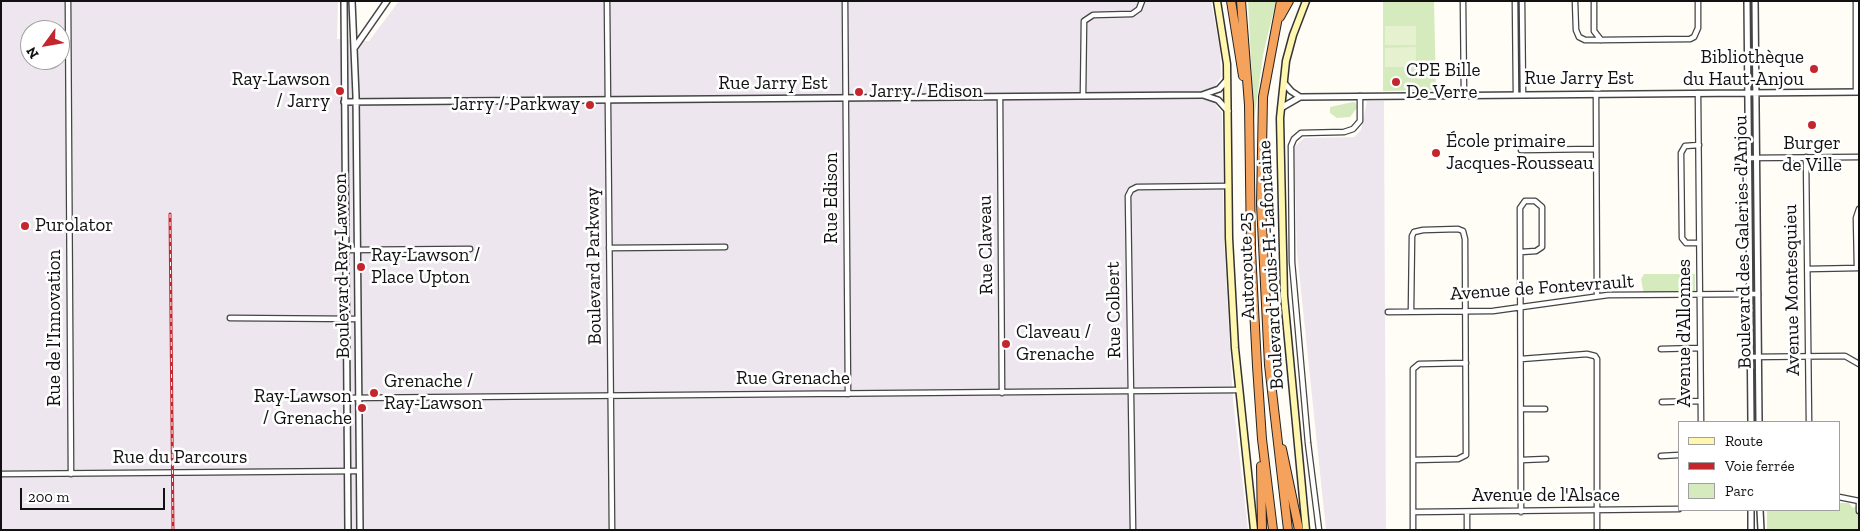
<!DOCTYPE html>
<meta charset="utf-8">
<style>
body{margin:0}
#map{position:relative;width:1860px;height:531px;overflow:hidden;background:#fffdf5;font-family:"Zilla Slab",serif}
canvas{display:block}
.frame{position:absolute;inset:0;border:2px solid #111;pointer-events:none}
.legend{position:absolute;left:1678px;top:421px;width:162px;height:90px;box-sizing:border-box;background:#fff;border:1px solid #a0a0a0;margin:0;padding:6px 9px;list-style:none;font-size:15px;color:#111}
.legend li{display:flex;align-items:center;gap:10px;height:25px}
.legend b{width:25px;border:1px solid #a0a0a0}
.north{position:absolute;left:20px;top:20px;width:50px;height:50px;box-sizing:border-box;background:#fff;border:1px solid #a0a0a0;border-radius:50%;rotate:238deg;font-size:14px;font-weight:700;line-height:20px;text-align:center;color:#111}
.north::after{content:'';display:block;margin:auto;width:18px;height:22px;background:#c4262e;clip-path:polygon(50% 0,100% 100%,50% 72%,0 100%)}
.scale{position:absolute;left:20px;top:488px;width:145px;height:22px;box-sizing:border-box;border:2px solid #111;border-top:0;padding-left:6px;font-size:15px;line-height:18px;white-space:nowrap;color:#111;-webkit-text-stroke:4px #fff;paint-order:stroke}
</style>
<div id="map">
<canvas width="1860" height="531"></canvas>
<div class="frame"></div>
<ul class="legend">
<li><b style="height:6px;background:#fff6b0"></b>Route</li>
<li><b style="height:6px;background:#c4262e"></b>Voie ferrée</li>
<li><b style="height:14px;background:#d5ebbd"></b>Parc</li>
</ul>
<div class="north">N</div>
<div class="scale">200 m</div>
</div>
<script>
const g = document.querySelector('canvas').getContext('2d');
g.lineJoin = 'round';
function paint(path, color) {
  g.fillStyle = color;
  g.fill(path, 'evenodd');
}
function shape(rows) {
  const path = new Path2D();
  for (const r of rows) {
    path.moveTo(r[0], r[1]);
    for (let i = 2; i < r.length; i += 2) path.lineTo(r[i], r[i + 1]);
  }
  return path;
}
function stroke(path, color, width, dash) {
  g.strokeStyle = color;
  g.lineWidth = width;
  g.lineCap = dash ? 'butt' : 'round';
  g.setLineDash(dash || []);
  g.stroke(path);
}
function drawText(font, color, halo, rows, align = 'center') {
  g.font = font + ' "Zilla Slab",serif';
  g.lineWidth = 5;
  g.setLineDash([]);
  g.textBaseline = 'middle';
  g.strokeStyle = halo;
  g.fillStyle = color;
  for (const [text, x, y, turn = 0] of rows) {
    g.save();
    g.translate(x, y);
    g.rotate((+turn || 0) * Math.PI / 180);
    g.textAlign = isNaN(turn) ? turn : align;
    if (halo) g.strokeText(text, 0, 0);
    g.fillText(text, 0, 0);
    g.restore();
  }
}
paint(shape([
 [1,1,338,1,337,39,369,41,399,1,1211,1,1220,50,1221,77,1216,84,1216,106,1222,112,1224,241,1233,400,1248,530,1,530],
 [30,30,60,30,60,60,30,60],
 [1367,101,1384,101,1386,530,1326,530,1297,252,1294,147,1304,138,1354,137,1361,130]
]), '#eee6ef');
paint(shape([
 [1248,1,1276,1,1263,55,1254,120],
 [1383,1,1434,1,1436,90,1383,91],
 [1353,102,1356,103,1357,108,1350,117,1337,118,1330,113,1330,107],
 [1644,274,1695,274,1695,293,1644,295,1641,279],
 [1839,503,1849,503,1853,508,1859,505,1859,530,1767,530,1767,510,1839,510]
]), '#d5ebbd');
paint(shape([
 [1385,26,1416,26,1416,45,1385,45],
 [1416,47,1416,67,1385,67,1385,48]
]), '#e6f2cf');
const minor = shape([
 [68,1,71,474],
 [607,1,612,530],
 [845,1,848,394],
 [1463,1,1464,95],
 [1515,1,1516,94],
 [1522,1,1523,94],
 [1575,1,1576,30,1579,37,1585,40,1601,40,1690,39,1694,37,1698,28,1698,1],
 [1594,1,1594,31,1601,40],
 [1856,92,1856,1],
 [1698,93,1701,422],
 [1596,94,1597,295],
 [1083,96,1084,21,1093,15,1132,14,1139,9,1142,1],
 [1000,97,1002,393],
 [1699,145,1685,146,1681,153,1682,238,1686,243,1699,243],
 [1521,150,1596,149],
 [1806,157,1809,422],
 [1749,158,1859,157],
 [609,248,725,247],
 [346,250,470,249],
 [1521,252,1536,251,1542,247,1542,207,1535,201,1525,201,1520,208,1521,512],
 [1857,268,1856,218,1859,209],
 [1808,269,1859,268],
 [1411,311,1412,236,1414,232,1423,230,1458,229,1463,231,1465,239,1466,455,1458,459,1413,460],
 [1388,312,1493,311,1608,295,1758,294],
 [230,318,358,319],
 [1661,349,1700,348],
 [1750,357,1845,356,1859,364],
 [1521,359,1587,354,1595,356,1597,359,1597,530],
 [347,398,1238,390],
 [1662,402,1700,401],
 [1521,409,1545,409],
 [1661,456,1679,455],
 [1522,460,1546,459],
 [1,474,359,471],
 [1839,497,1859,501],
 [1859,502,1859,511],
 [1413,512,1679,509],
 [1467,512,1467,530],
 [1133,530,1128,196,1131,190,1137,187,1229,186],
 [1319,530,1308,443,1292,262,1291,146,1294,139,1301,133,1344,132,1353,129,1360,121,1360,96],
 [1413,530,1413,369,1419,364,1466,363]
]);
const tertiary = shape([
 [344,1,348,530],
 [352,1,356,96,360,530],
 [1747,1,1751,422],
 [1755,1,1759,422],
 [355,47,387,1],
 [1284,83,1291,91,1300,97],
 [1203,95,1218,100,1228,111],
 [344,102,1202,95,1219,89,1227,80],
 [1281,108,1300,97,1859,92],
 [1760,510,1761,530],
 [1751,530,1751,510]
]);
const secondary = shape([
 [1217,1,1227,64,1229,238,1235,348,1254,530],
 [1306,1,1293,35,1286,61,1280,118,1284,296,1306,530]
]);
const motorway = shape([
 [1231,1,1243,76],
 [1241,1,1249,105,1251,250,1257,366,1262,439,1273,530],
 [1281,1,1263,97,1261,204,1269,365,1288,530],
 [1280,17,1289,1],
 [1282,449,1299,530],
 [1261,466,1262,530]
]);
stroke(minor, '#444', 7);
stroke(tertiary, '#444', 8);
stroke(secondary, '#333', 9);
stroke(motorway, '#222', 10);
stroke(minor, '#fff', 4.5);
stroke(tertiary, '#fff', 5);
stroke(secondary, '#fff6b0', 6);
stroke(motorway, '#f5a25d', 8);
const rail = shape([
 [170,214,173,530]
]);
stroke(rail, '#c4262e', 3);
stroke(rail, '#fff', 1, [4]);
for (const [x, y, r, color] of [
 [1814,69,5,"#c4262e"],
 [1396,82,5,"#c4262e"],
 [340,91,5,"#c4262e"],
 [859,92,5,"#c4262e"],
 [590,105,5,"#c4262e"],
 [1812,125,5,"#c4262e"],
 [1436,153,5,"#c4262e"],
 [25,226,5,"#c4262e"],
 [361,267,5,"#c4262e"],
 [1006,344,5,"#c4262e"],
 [374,393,5,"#c4262e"],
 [362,408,5,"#c4262e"]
]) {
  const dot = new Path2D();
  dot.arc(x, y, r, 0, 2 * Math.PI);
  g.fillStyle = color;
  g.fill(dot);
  stroke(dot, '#fff', 2);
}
drawText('19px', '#111', '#fff', [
 ["Bibliothèque",1804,58,"right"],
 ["du Haut-Anjou",1804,80,"right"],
 ["CPE Bille",1406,71],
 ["De Verre",1406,93],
 ["Ray-Lawson",330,80,"right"],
 ["/ Jarry",330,102,"right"],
 ["Jarry / Edison",869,92],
 ["Jarry / Parkway",580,105,"right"],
 ["École primaire",1446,142],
 ["Jacques-Rousseau",1446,164],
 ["Burger",1812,144,"center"],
 ["de Ville",1812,166,"center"],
 ["Purolator",35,226],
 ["Ray-Lawson /",371,256],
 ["Place Upton",371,278],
 ["Claveau /",1016,333],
 ["Grenache",1016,355],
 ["Grenache /",384,382],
 ["Ray-Lawson",384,404],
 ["Ray-Lawson",352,397,"right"],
 ["/ Grenache",352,419,"right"]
], 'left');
drawText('19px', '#111', '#fff', [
 ["Rue Jarry Est",1579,79],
 ["Rue Jarry Est",773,84],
 ["Rue Edison",832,198,-90],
 ["Boulevard des Galeries-d'Anjou",1743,242,-91],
 ["Rue Claveau",986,245,-91],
 ["Boulevard Louis-H.-Lafontaine",1271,265,-93],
 ["Boulevard Ray-Lawson",342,266,-91],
 ["Boulevard Parkway",594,266,-91],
 ["Autoroute 25",1247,266,-92],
 ["Avenue de Fontevrault",1542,288,-4],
 ["Avenue Montesquieu",1792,290,-91],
 ["Rue Colbert",1114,310,-91],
 ["Rue de l'Innovation",55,328,-90],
 ["Avenue d'Allonnes",1685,333,-90],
 ["Rue Grenache",793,379],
 ["Rue du Parcours",180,458],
 ["Avenue de l'Alsace",1546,496]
]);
</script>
